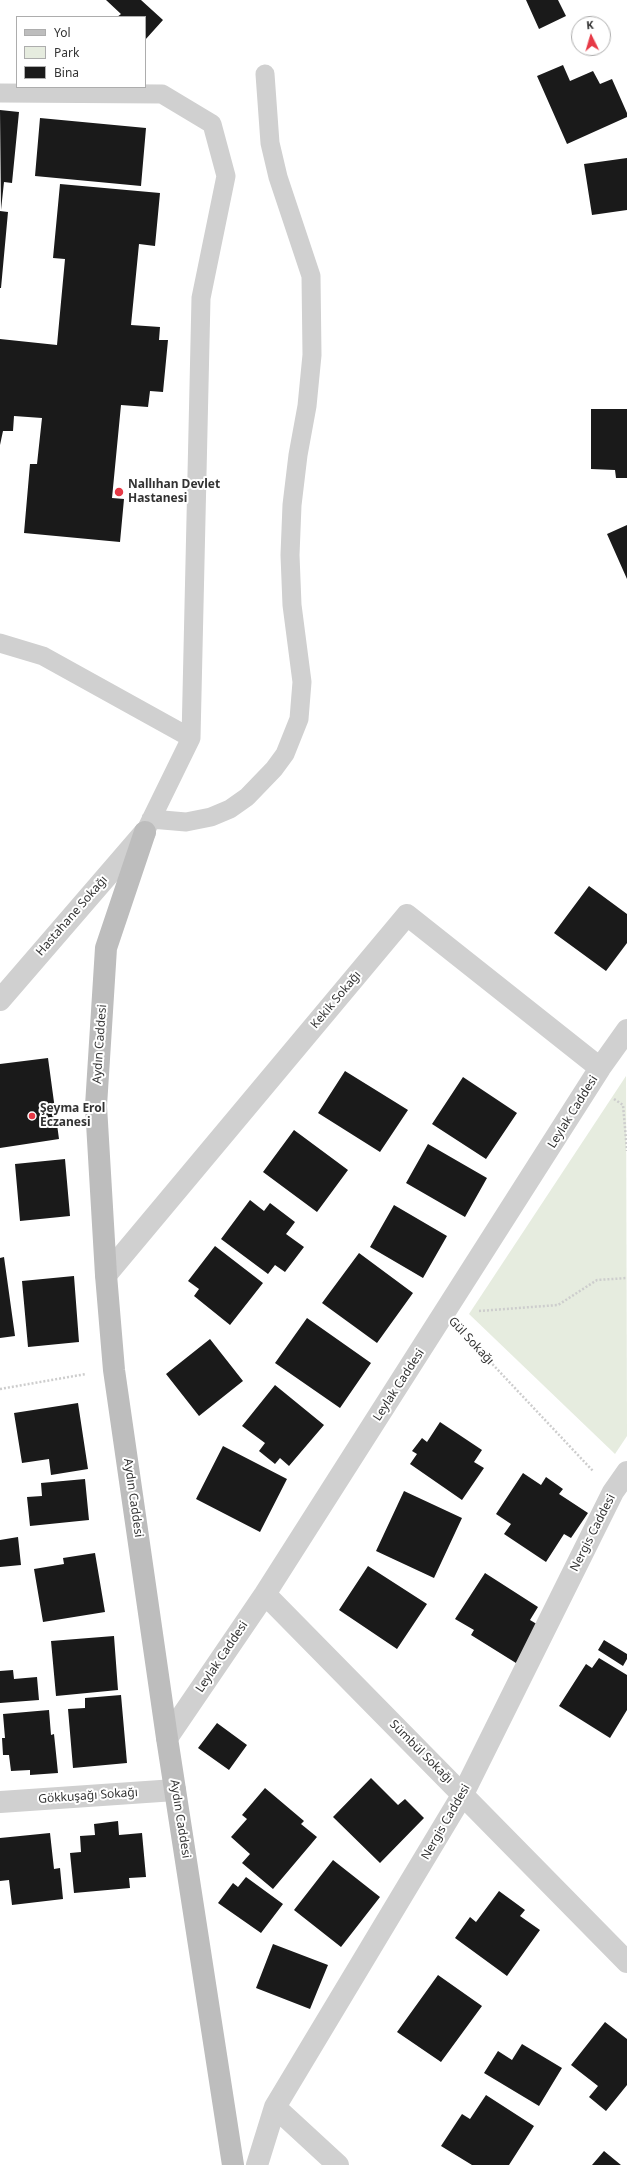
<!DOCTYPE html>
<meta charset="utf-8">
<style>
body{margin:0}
#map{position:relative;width:627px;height:2165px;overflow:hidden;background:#fff;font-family:"Noto Sans",sans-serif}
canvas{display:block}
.legend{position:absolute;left:16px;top:16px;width:130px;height:72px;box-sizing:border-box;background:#fff;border:1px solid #adadad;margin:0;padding:5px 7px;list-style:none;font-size:12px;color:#333}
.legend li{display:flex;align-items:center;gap:8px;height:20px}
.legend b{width:20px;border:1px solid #adadad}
.north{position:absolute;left:571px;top:16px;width:40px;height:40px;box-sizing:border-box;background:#fff;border:1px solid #adadad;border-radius:50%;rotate:355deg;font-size:11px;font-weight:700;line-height:16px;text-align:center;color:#333}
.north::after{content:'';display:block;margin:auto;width:14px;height:18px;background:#e63946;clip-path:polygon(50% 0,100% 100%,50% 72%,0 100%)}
</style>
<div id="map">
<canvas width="627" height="2165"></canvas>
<ul class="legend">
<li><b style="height:5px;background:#bdbdbd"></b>Yol</li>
<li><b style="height:11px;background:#e6ecdf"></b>Park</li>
<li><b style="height:11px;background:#1a1a1a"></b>Bina</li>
</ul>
<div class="north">K</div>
</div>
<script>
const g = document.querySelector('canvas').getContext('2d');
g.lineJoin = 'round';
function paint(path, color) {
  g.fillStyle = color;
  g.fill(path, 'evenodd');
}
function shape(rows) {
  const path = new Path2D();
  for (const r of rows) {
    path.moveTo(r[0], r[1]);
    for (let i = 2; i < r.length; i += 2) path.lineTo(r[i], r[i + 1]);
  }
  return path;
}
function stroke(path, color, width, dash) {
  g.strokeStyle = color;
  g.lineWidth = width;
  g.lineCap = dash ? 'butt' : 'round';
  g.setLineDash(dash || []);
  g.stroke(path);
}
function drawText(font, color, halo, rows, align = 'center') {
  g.font = font + ' "Noto Sans",sans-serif';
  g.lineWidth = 4;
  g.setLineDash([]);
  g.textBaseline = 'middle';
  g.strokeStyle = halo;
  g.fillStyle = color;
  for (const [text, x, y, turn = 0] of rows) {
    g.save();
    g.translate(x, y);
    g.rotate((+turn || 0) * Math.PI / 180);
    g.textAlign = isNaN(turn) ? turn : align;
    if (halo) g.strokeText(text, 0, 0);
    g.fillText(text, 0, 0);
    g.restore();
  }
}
paint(shape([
 [626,1076,627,1436,615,1454,469,1314]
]), '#e6ecdf');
paint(shape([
 [106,0,141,0,163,20,145,40,145,17,117,17,121,14],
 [526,0,558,0,566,16,539,29],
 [563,65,570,81,593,71,600,84,612,79,627,113,627,117,567,144,537,76],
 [0,110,19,112,12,183,4,182,1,210],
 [40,118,146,128,141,186,35,176],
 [627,158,627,210,592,215,584,164],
 [60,184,160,193,155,246,139,244,131,325,160,327,159,340,168,340,163,392,150,391,148,407,121,405,112,498,124,499,120,542,24,533,30,464,37,464,42,418,14,416,13,431,3,431,0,445,0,339,57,345,65,259,53,258],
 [0,211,8,212,1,288,0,288],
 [591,409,627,409,627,478,616,478,615,470,591,469],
 [627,525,627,579,607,534],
 [589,886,627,914,627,943,606,971,554,933],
 [48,1058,59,1139,0,1148,0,1064],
 [345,1071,408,1110,380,1152,318,1113],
 [463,1077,517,1113,486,1159,432,1124],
 [294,1130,348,1170,317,1212,263,1172],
 [428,1144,487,1178,465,1217,406,1183],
 [65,1159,70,1216,20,1221,15,1164],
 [250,1200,264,1211,270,1203,295,1222,286,1234,304,1247,285,1272,275,1265,268,1274,221,1239],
 [394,1205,447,1236,423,1278,370,1247],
 [215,1246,263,1283,230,1325,194,1296,199,1289,188,1281],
 [359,1253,413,1293,377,1343,322,1303],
 [4,1257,15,1336,0,1338,0,1258],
 [74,1276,79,1342,28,1347,22,1281],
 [307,1318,371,1363,340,1408,275,1363],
 [210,1339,243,1381,199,1416,166,1374],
 [275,1385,324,1425,289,1466,280,1458,275,1464,259,1451,265,1443,242,1426],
 [78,1403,88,1469,51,1475,49,1459,22,1463,14,1413],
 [440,1422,482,1450,474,1462,484,1468,462,1500,410,1464,417,1454,412,1451,422,1438,427,1442],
 [223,1446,287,1479,260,1532,196,1499],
 [523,1473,541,1485,546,1477,563,1489,559,1494,588,1513,571,1538,564,1534,546,1562,504,1534,511,1524,496,1514],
 [85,1479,89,1520,30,1526,27,1497,42,1496,41,1483],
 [404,1491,462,1518,434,1578,376,1551],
 [18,1537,21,1565,0,1567,0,1540],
 [95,1553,105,1612,43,1622,34,1569,64,1564,63,1558],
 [368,1566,427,1604,397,1649,339,1610],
 [485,1573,538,1607,530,1620,540,1626,516,1663,471,1635,474,1630,455,1619],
 [114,1636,118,1690,56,1696,51,1641],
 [604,1640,627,1654,627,1659,623,1666,598,1650],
 [599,1658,627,1675,627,1710,610,1738,559,1706,586,1664,592,1668],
 [13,1670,14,1679,37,1677,39,1700,0,1703,0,1671],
 [121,1695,127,1763,73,1768,68,1709,85,1708,85,1698],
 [49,1710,51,1735,54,1734,58,1773,30,1775,30,1770,11,1771,9,1755,3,1755,2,1738,5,1738,3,1714],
 [217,1723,247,1745,229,1770,198,1748],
 [371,1778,398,1805,405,1799,424,1818,380,1863,333,1817],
 [265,1788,304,1821,301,1824,317,1837,273,1889,242,1863,250,1854,231,1837,247,1819,242,1815],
 [118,1821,119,1835,142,1833,146,1877,129,1878,130,1888,74,1893,70,1853,81,1852,80,1836,95,1835,94,1824],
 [50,1833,54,1869,60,1868,63,1899,12,1905,9,1880,0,1881,0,1838],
 [333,1860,380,1897,341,1947,294,1910],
 [246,1877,283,1904,261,1933,218,1903,233,1883,238,1887],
 [499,1891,525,1910,520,1916,540,1930,507,1976,455,1938,470,1917,476,1922],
 [273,1944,328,1965,310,2009,256,1988],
 [438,1975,482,2006,441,2062,397,2032],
 [605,2022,627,2039,627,2085,606,2111,589,2097,598,2086,571,2065],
 [522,2044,562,2068,539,2106,484,2073,498,2051,512,2060],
 [486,2095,534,2126,509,2165,472,2165,441,2146,462,2114,470,2119],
 [604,2151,621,2165,592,2165]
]), '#1a1a1a');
stroke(shape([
 [614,1099,623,1105,627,1151],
 [479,1311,558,1305,597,1280,627,1278],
 [465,1335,593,1471],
 [0,1389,86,1374]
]), '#cdcdcd', 2.5, [2, 2]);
stroke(shape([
 [0,93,162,94,212,124,226,176,201,298,191,738,145,832],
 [0,643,43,656,191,738],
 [151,819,186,822,211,817,230,809,247,797,274,769,285,754,299,719,302,682,292,605,290,555,292,505,298,455,307,406,312,355,311,276,278,177,270,143,265,74]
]), '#d0d0d0', 19);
stroke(shape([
 [0,1000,145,832],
 [106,1275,407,915,600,1068],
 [265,1594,627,1962],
 [167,1738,265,1594,600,1068,627,1030],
 [0,1802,175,1790],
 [275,2107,338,2165],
 [257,2165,275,2107,463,1794,613,1492,627,1472]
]), '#d0d0d0', 22);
stroke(shape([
 [145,832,106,948,96,1106,106,1275,114,1370,167,1738,233,2165]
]), '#bdbdbd', 22);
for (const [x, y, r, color] of [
 [119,492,5,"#e63946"],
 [32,1116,4,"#e63946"]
]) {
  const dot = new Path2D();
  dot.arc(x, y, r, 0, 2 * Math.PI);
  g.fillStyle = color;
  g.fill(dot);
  stroke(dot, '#fff', 1.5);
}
drawText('bold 12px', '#333', '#fff', [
 ["Nallıhan Devlet",128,485],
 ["Hastanesi",128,499],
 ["Şeyma Erol",40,1109],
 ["Eczanesi",40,1123]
], 'left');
drawText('12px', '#333', '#fff', [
 ["Hastahane Sokağı",72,916,-49],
 ["Kekik Sokağı",336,1000,-50],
 ["Aydın Caddesi",100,1044,-86],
 ["Leylak Caddesi",573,1112,-58],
 ["Gül Sokağı",471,1341,47],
 ["Leylak Caddesi",399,1385,-57],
 ["Aydın Caddesi",133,1498,82],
 ["Nergis Caddesi",593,1533,-63],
 ["Leylak Caddesi",222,1657,-56],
 ["Sümbül Sokağı",421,1752,45],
 ["Gökkuşağı Sokağı",88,1796,-4],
 ["Aydın Caddesi",180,1819,81],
 ["Nergis Caddesi",446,1822,-60]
]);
</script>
